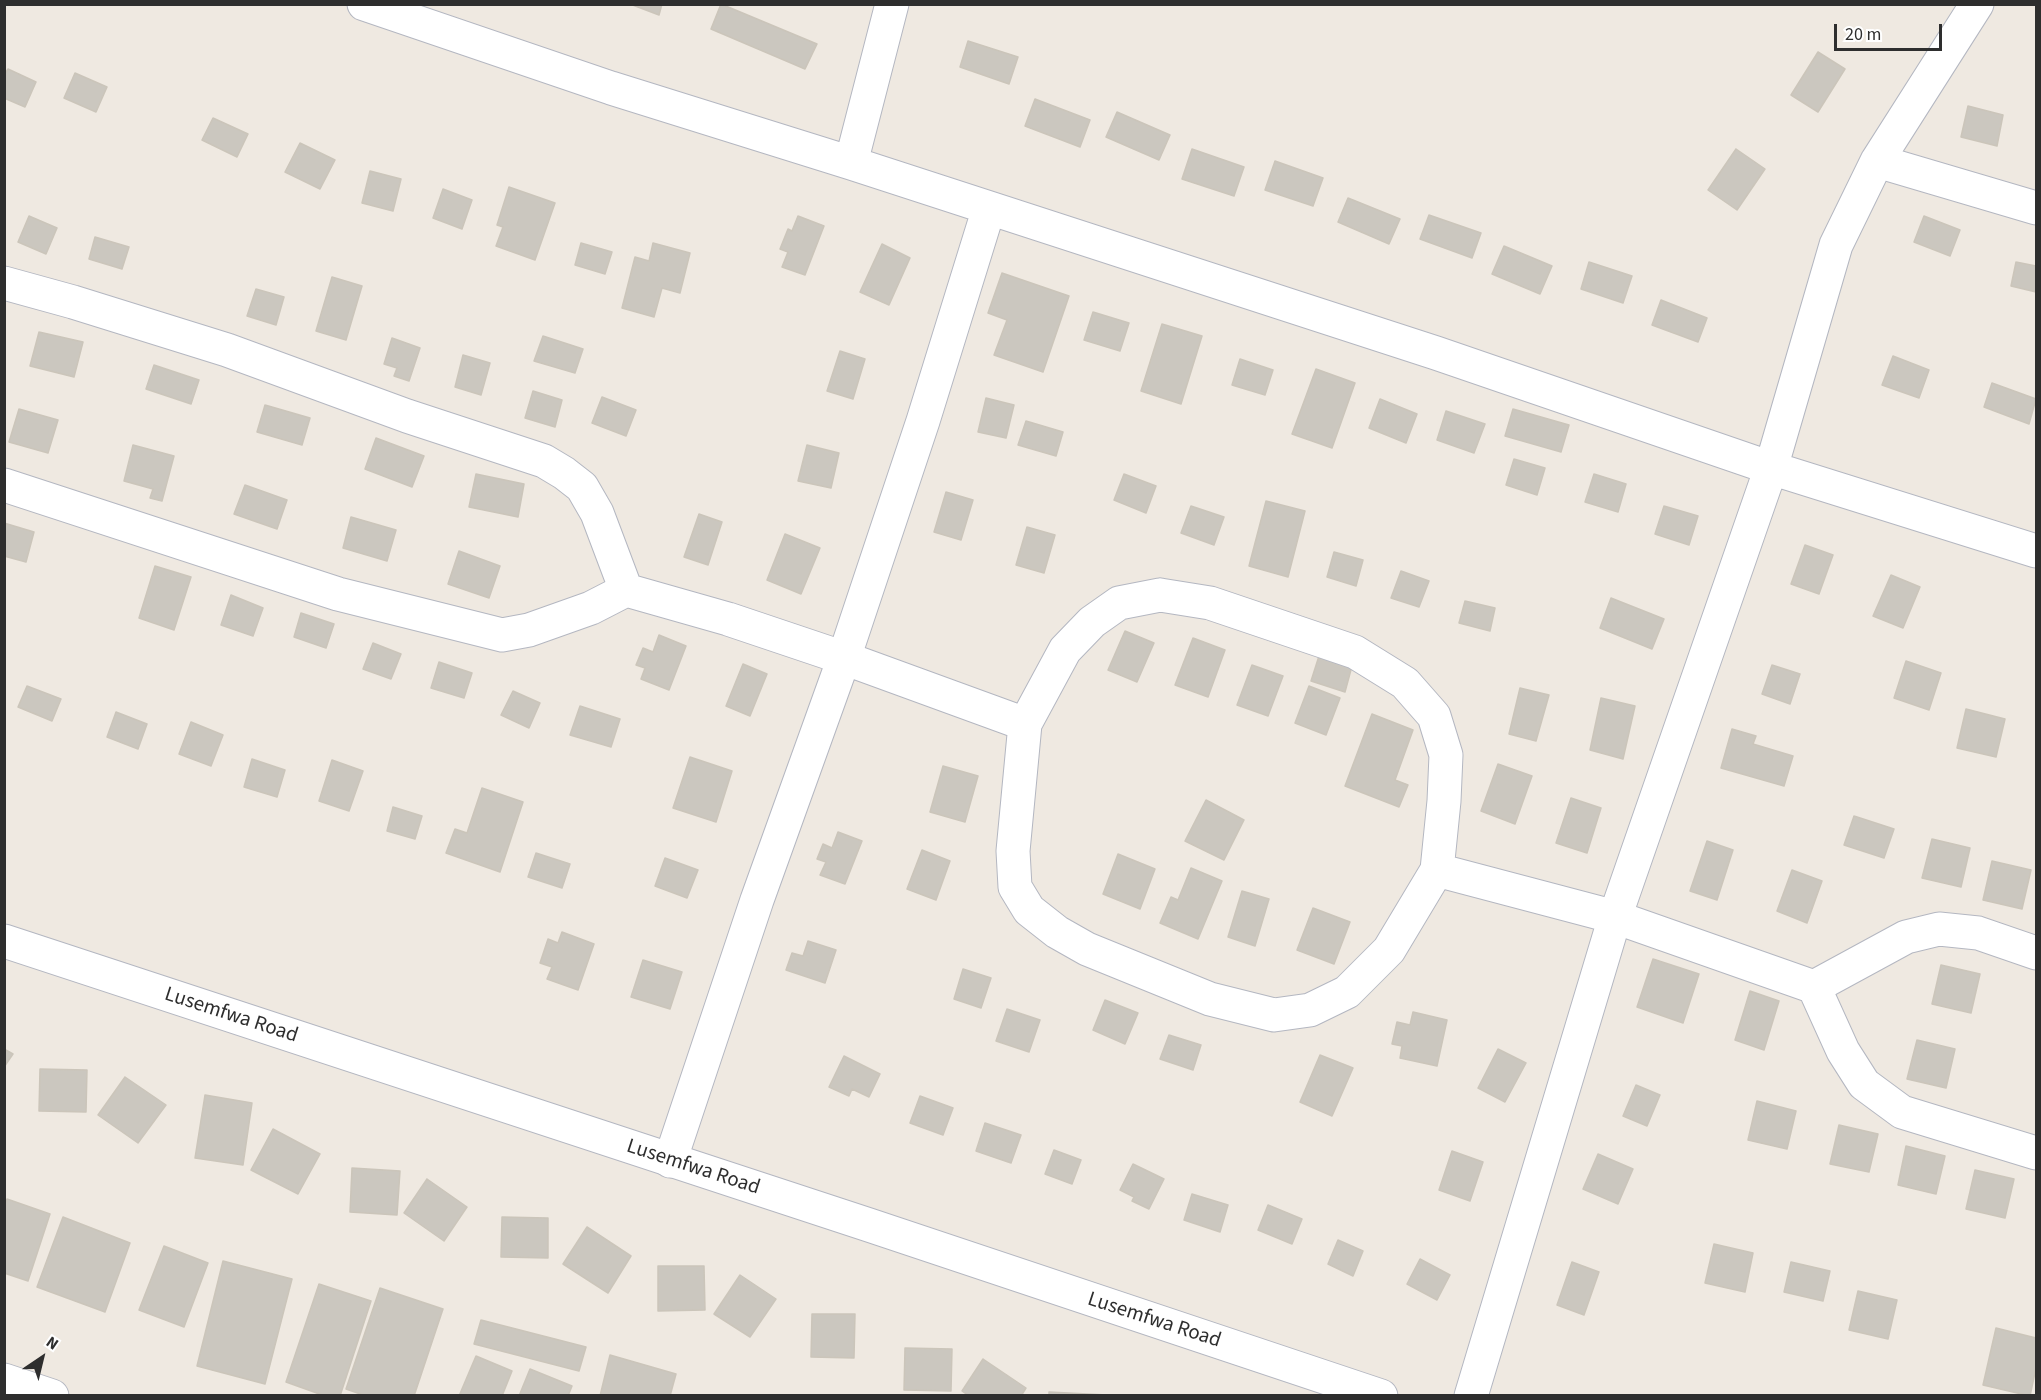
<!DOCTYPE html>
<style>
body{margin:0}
#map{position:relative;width:2041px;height:1400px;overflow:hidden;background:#efe9e1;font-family:"Source Sans 3",sans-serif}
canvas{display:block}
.frame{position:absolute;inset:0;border:6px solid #2e2e2e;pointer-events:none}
.north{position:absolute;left:12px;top:1328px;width:60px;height:60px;-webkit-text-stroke:4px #fff;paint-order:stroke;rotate:35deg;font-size:16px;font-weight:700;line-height:24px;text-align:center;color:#2e2e2e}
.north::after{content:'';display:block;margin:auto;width:21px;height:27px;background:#2e2e2e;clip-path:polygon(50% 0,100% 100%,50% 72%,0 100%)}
.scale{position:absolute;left:1834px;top:24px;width:108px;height:27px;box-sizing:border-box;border:3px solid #2e2e2e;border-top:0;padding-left:8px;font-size:18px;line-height:21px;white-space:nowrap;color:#2e2e2e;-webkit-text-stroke:4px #fff;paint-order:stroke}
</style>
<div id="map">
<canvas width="2041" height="1400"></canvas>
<div class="frame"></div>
<div class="north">N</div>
<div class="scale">20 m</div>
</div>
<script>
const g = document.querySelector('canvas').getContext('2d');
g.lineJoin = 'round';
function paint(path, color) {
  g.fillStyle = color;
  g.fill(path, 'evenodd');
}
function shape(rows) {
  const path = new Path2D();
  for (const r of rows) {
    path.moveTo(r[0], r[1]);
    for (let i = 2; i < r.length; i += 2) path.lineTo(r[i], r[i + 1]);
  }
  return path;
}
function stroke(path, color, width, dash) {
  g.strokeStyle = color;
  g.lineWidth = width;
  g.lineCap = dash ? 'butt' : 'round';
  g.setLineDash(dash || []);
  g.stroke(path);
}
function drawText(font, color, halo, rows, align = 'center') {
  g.font = font + ' "Source Sans 3",sans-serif';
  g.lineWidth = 6;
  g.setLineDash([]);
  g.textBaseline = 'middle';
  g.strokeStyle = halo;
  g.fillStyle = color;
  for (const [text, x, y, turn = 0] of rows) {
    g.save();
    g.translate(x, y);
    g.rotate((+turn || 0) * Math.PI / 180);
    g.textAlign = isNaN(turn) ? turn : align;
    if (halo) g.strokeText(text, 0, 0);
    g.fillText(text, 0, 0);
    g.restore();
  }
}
const building = shape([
 [630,4,662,4,659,15,630,4],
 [721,4,817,44,805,69,711,29,721,4],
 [968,41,1018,57,1009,84,960,67,968,41],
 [1818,52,1845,69,1818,112,1791,95,1818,52],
 [8,69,36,82,25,107,4,98,4,75,8,69],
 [75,73,107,87,96,112,64,98,75,73],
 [1035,99,1090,120,1080,147,1025,126,1035,99],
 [1968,106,2003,115,1997,146,1961,137,1968,106],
 [1117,112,1170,135,1159,160,1106,137,1117,112],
 [213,118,248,134,237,157,202,140,213,118],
 [300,143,335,160,320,189,285,172,300,143],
 [1192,149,1244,167,1234,196,1182,179,1192,149],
 [1736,149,1765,169,1737,210,1708,190,1736,149],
 [1275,161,1323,178,1313,206,1265,190,1275,161],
 [370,171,401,179,393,211,362,203,370,171],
 [509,187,555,203,535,260,496,246,503,227,497,225,509,187],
 [443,189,472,200,462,229,433,218,443,189],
 [1348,198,1400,219,1389,244,1338,222,1348,198],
 [1429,215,1481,233,1472,258,1420,239,1429,215],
 [29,216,57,228,46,254,18,242,29,216],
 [798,216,824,226,805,275,782,267,788,252,780,249,788,229,792,231,798,216],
 [1924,216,1960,230,1950,256,1914,242,1924,216],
 [95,237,129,247,122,269,89,259,95,237],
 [581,243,612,252,605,274,575,265,581,243],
 [653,243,690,253,680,293,662,288,654,317,622,308,635,257,649,261,653,243],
 [882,244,910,258,889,305,860,292,882,244],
 [1504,246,1552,266,1540,294,1492,274,1504,246],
 [1589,262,1632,276,1623,303,1581,289,1589,262],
 [2016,262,2036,266,2036,292,2011,286,2016,262],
 [1002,273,1069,296,1043,372,994,355,1007,320,988,313,1002,273],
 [332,277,362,286,346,340,316,331,332,277],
 [256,289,284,297,276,325,247,316,256,289],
 [1661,300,1707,318,1698,342,1652,325,1661,300],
 [1093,312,1129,323,1120,351,1084,340,1093,312],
 [1162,324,1202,336,1181,404,1141,391,1162,324],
 [39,332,83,342,74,377,30,366,39,332],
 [543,336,583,349,575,373,534,361,543,336],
 [392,338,420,348,409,381,394,376,397,368,384,364,392,338],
 [840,351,865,359,853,399,827,391,840,351],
 [463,355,490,363,481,395,455,387,463,355],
 [1893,356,1929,370,1919,398,1882,385,1893,356],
 [1240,359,1273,370,1265,395,1232,385,1240,359],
 [154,365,199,380,191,404,146,389,154,365],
 [1316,369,1355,383,1332,448,1292,434,1316,369],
 [1992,383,2036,399,2029,424,1984,407,1992,383],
 [533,391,562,400,555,427,525,418,533,391],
 [602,397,636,410,626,436,592,423,602,397],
 [986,398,1014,405,1006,438,978,432,986,398],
 [1380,399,1417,414,1406,443,1369,428,1380,399],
 [265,405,310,418,302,445,257,432,265,405],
 [19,409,58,420,48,453,9,442,19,409],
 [1513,409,1569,425,1561,452,1505,436,1513,409],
 [1446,411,1485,424,1474,453,1437,440,1446,411],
 [1026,421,1063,432,1056,456,1018,445,1026,421],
 [376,438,424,456,412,487,365,469,376,438],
 [133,445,174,456,162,501,150,498,153,489,124,481,133,445],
 [807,445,839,453,831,488,798,481,807,445],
 [1514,459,1545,468,1537,495,1506,485,1514,459],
 [476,474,524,484,518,517,469,507,476,474],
 [1124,474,1156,486,1146,513,1114,500,1124,474],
 [1594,474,1626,484,1618,512,1585,502,1594,474],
 [245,485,287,500,277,529,234,514,245,485],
 [946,492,973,500,961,540,934,532,946,492],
 [1266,501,1305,511,1288,577,1249,566,1266,501],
 [1191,506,1224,517,1214,545,1181,533,1191,506],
 [1664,506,1698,516,1689,545,1655,534,1664,506],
 [699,514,722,522,708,565,684,557,699,514],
 [351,517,396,530,387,561,343,548,351,517],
 [4,523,34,532,26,562,4,556,4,523],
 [1027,527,1055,535,1044,573,1016,565,1027,527],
 [785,534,820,548,801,594,767,580,785,534],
 [1805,545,1833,555,1819,594,1791,584,1805,545],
 [459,551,500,566,489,598,448,584,459,551],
 [1334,552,1363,560,1356,586,1327,577,1334,552],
 [155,566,191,577,174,630,139,618,155,566],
 [1401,571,1429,581,1419,607,1391,598,1401,571],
 [1891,575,1920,587,1903,628,1873,616,1891,575],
 [231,595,263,608,253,636,221,625,231,595],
 [1611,598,1664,619,1652,649,1600,628,1611,598],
 [1465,601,1495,608,1490,631,1459,623,1465,601],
 [301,613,334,624,326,648,294,637,301,613],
 [1125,631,1154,643,1137,682,1108,670,1125,631],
 [659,635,686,646,669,690,641,679,645,668,636,665,643,648,653,652,659,635],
 [1193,638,1225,650,1208,697,1175,685,1193,638],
 [373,643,401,654,391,679,363,669,373,643],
 [1319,656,1352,666,1345,692,1311,681,1319,656],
 [1906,661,1941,673,1929,710,1894,698,1906,661],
 [439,662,472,673,464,698,431,688,439,662],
 [743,664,767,674,750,716,726,706,743,664],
 [1252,665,1283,676,1268,716,1237,705,1252,665],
 [1772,665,1800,674,1790,704,1762,694,1772,665],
 [27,686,61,699,52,721,18,707,27,686],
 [1309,686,1340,698,1326,735,1295,723,1309,686],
 [1520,688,1549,695,1536,741,1509,734,1520,688],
 [513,691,540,703,529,728,501,715,513,691],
 [1601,698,1635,706,1623,759,1590,750,1601,698],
 [580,706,620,719,611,747,570,735,580,706],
 [1966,709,2005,719,1996,757,1957,748,1966,709],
 [116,712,147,724,138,749,107,737,116,712],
 [1372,714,1413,730,1395,780,1408,785,1399,807,1345,786,1372,714],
 [191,722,223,735,211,766,179,754,191,722],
 [1732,729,1756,736,1753,744,1793,756,1784,786,1721,768,1732,729],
 [690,757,732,771,716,822,673,808,690,757],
 [252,759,285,770,277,797,244,787,252,759],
 [332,760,363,771,349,811,319,801,332,760],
 [1498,764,1532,776,1515,824,1481,811,1498,764],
 [943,766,978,776,965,822,930,812,943,766],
 [482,788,523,802,500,872,446,853,455,829,467,833,482,788],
 [1571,798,1601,808,1587,853,1556,843,1571,798],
 [1206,800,1244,820,1224,860,1185,841,1206,800],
 [393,807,422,816,415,839,387,831,393,807],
 [1854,816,1894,829,1884,858,1844,845,1854,816],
 [838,832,862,841,845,884,820,875,826,862,817,859,823,844,832,848,838,832],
 [1932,839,1970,848,1961,887,1922,878,1932,839],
 [1707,841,1733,850,1717,900,1690,891,1707,841],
 [922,850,950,861,936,900,907,889,922,850],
 [536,853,570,864,562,888,528,877,536,853],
 [1118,854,1155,869,1140,909,1103,894,1118,854],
 [665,858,698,870,687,898,655,886,665,858],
 [1992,861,2031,870,2022,909,1983,900,1992,861],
 [1191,868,1222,881,1198,939,1160,923,1171,897,1178,900,1191,868],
 [1792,870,1822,881,1807,923,1777,911,1792,870],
 [1242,891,1269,899,1255,946,1228,937,1242,891],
 [1313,908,1350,922,1334,964,1297,950,1313,908],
 [562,932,594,944,578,990,547,979,552,967,540,963,548,939,558,943,562,932],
 [808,941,836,950,825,983,786,970,792,953,803,956,808,941],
 [1653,959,1699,974,1683,1023,1637,1007,1653,959],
 [643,960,682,972,670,1009,631,997,643,960],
 [1941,965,1980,974,1971,1013,1932,1004,1941,965],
 [963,969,991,978,981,1008,954,999,963,969],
 [1750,991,1779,1001,1764,1050,1735,1040,1750,991],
 [1105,1000,1138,1013,1125,1044,1093,1030,1105,1000],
 [1007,1009,1040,1020,1029,1052,996,1041,1007,1009],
 [1413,1012,1447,1020,1437,1066,1400,1058,1402,1046,1392,1044,1397,1022,1410,1025,1413,1012],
 [1169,1035,1201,1045,1193,1070,1160,1059,1169,1035],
 [1917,1040,1955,1049,1946,1088,1907,1079,1917,1040],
 [4,1049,13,1054,4,1067,4,1049],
 [1498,1049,1526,1063,1505,1102,1478,1088,1498,1049],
 [1320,1055,1353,1068,1332,1116,1300,1102,1320,1055],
 [844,1056,880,1074,869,1097,852,1089,849,1096,829,1087,844,1056],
 [40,1069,87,1070,86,1112,39,1111,40,1069],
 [125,1077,166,1105,138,1143,98,1115,125,1077],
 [1636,1085,1660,1095,1647,1126,1623,1116,1636,1085],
 [205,1095,252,1103,243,1165,195,1158,205,1095],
 [920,1096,953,1108,943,1135,910,1123,920,1096],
 [1757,1101,1796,1111,1787,1149,1748,1140,1757,1101],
 [985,1123,1021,1135,1011,1163,976,1151,985,1123],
 [1839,1125,1878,1134,1869,1172,1830,1164,1839,1125],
 [273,1129,320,1154,298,1194,251,1170,273,1129],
 [1906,1146,1945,1156,1936,1194,1898,1185,1906,1146],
 [1054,1150,1081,1160,1072,1184,1045,1174,1054,1150],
 [1452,1151,1483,1162,1470,1201,1439,1190,1452,1151],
 [1598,1154,1633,1169,1618,1204,1583,1189,1598,1154],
 [1133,1164,1164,1179,1149,1209,1132,1201,1134,1197,1120,1190,1133,1164],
 [352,1168,400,1171,397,1215,350,1212,352,1168],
 [1975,1170,2014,1179,2005,1218,1966,1209,1975,1170],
 [427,1179,467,1207,444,1241,404,1213,427,1179],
 [1192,1194,1228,1205,1220,1232,1184,1220,1192,1194],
 [7,1199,50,1214,28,1281,4,1273,4,1207,7,1199],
 [1268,1205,1302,1219,1292,1244,1258,1230,1268,1205],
 [63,1217,130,1243,105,1312,37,1287,63,1217],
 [502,1217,548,1218,548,1258,501,1257,502,1217],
 [587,1227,631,1256,608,1293,563,1264,587,1227],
 [1338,1240,1363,1251,1353,1276,1328,1264,1338,1240],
 [1714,1244,1753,1253,1745,1292,1705,1283,1714,1244],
 [164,1246,208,1263,184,1327,139,1310,164,1246],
 [1420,1259,1450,1275,1437,1300,1407,1284,1420,1259],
 [223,1261,292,1279,265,1384,197,1366,223,1261],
 [1572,1262,1599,1272,1584,1315,1557,1305,1572,1262],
 [1791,1262,1830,1271,1823,1301,1784,1292,1791,1262],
 [658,1266,704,1266,705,1310,658,1311,658,1266],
 [740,1275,776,1299,750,1337,714,1314,740,1275],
 [319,1284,371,1301,340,1396,325,1396,286,1382,319,1284],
 [380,1288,443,1309,414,1396,366,1396,346,1389,380,1288],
 [1858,1291,1897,1300,1888,1339,1849,1330,1858,1291],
 [812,1314,855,1314,854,1358,811,1357,812,1314],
 [481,1320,586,1347,579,1371,474,1344,481,1320],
 [1996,1328,2036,1338,2036,1368,2030,1396,1983,1385,1996,1328],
 [905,1348,952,1349,951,1391,904,1390,905,1348],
 [610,1355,676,1374,670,1396,600,1396,610,1355],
 [476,1356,512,1371,502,1396,459,1396,476,1356],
 [983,1359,1026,1388,1021,1396,969,1396,962,1391,983,1359],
 [530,1369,572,1386,568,1396,519,1396,530,1369],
 [1049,1392,1107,1395,1107,1396,1049,1396,1049,1392]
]);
paint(building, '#cbc7bf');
stroke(building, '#cbc5ba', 1.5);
const street = shape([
 [364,4,611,88,851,163,1436,353,1771,468,2036,551],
 [1877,161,2036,208],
 [851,163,892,4],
 [4,283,73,302,227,350,407,416,544,461,564,473,582,487,597,513,626,590],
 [4,485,338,594,502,635,529,630,591,608,626,590,728,619,844,658,1025,724],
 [1160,595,1210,603,1355,652,1405,683,1434,716,1446,755,1444,801,1437,870,1389,950,1347,992,1310,1010,1274,1015,1210,999,1087,949,1057,932,1029,910,1015,887,1013,851,1025,724,1065,650,1092,622,1119,603,1160,595],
 [1437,870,1615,917,1814,987,1843,1051,1864,1084,1902,1112,2036,1153],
 [1814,987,1906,937,1939,929,1978,933,2036,953],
 [670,1161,757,900,844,658,923,421,989,208],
 [4,1380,52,1396],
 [1471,1396,1615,917,1771,468,1836,245,1877,161,1977,4]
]);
const secondary = shape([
 [4,941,869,1225,1381,1396]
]);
stroke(street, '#b4b7c1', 35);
stroke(secondary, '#b4b7c1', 35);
stroke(street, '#fff', 33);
stroke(secondary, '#fff', 33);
drawText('21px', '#2e2e2e', '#fff', [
 ["Lusemfwa Road",231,1016,18],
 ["Lusemfwa Road",693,1168,18],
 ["Lusemfwa Road",1154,1321,18]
]);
</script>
